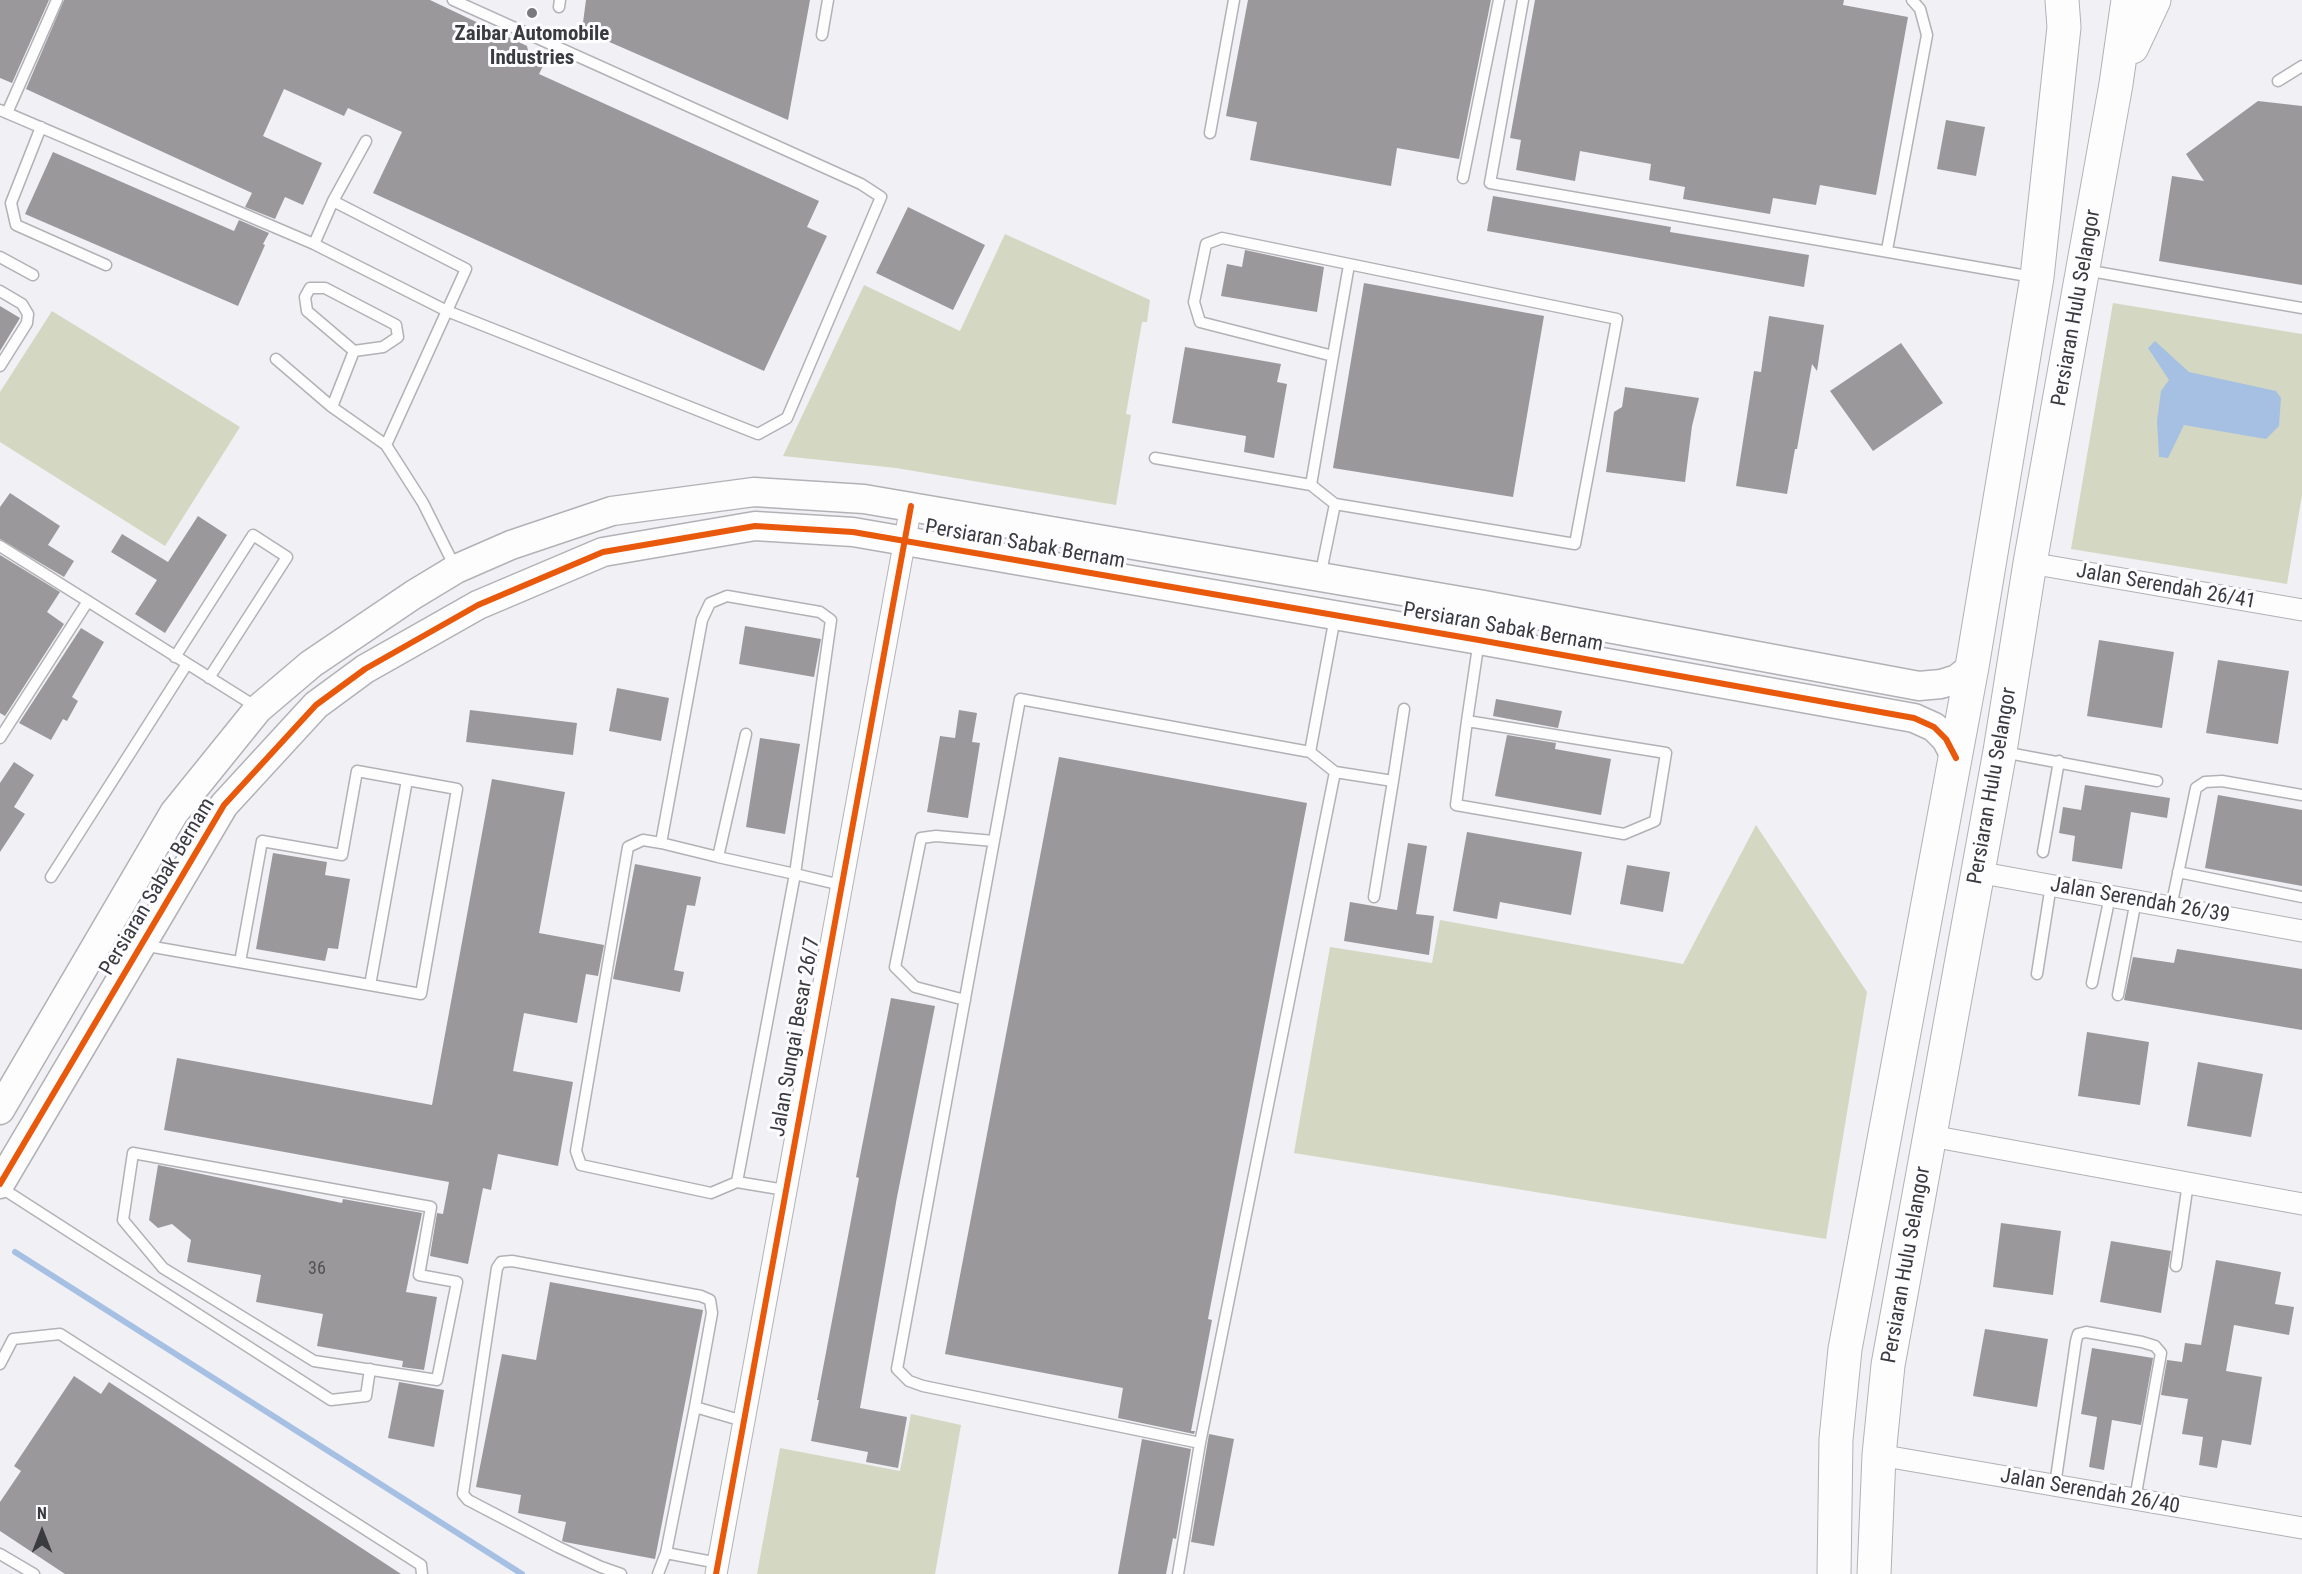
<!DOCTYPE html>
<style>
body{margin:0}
#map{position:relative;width:2302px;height:1574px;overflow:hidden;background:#f0f0f5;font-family:"Roboto Condensed",sans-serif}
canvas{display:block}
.north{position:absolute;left:12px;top:1502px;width:60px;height:60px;-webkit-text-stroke:4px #fdfdff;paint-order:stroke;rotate:0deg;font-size:16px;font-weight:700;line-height:24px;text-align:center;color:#3a3b3e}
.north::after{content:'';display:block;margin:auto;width:21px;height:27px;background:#3a3b3e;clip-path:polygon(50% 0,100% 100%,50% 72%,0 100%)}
</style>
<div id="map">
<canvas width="2302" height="1574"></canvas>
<div class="north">N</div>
</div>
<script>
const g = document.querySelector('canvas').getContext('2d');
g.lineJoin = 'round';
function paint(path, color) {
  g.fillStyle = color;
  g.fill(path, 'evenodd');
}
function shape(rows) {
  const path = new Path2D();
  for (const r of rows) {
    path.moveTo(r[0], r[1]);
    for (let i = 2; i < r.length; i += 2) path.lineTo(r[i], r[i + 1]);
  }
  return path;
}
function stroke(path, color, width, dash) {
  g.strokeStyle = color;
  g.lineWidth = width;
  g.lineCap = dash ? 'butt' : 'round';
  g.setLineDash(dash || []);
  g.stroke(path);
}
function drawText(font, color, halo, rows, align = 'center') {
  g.font = font + ' "Roboto Condensed",sans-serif';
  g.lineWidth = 6;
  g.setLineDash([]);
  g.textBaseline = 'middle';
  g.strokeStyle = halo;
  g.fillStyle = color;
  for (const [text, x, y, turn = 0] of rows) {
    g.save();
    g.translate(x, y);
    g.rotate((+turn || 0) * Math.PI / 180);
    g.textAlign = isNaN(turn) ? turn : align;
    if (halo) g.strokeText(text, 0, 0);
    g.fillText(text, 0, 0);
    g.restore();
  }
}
paint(shape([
 [1005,234,1150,300,1147,322,1142,322,1126,414,1131,415,1116,505,896,468,783,456,864,285,960,331],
 [2113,303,2302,334,2302,495,2287,584,2071,549],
 [52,311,240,427,165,546,0,442,0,392],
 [1756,825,1867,992,1826,1239,1294,1153,1330,947,1432,963,1440,920,1683,964],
 [911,1414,961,1425,935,1574,757,1574,780,1448,900,1471]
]), '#d4d8c2');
paint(shape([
 [2155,341,2189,372,2276,391,2281,398,2279,426,2266,439,2184,425,2168,458,2159,457,2157,421,2161,391,2169,380,2148,348]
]), '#a6c0e4');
stroke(shape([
 [15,1252,522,1574]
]), '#a6c0e4', 6);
paint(shape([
 [0,0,49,0,12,83,0,78],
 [64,0,430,0,527,46,529,55,545,62,539,74,819,201,807,227,827,236,764,371,373,193,402,132,348,108,344,116,284,89,263,136,322,163,303,205,285,197,275,219,245,207,252,193,26,89],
 [586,0,810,0,788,120,582,30],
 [1248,0,1491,0,1459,159,1397,148,1391,186,1250,160,1257,122,1226,116],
 [1535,0,1844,0,1843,5,1908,17,1876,195,1820,185,1816,205,1773,198,1770,214,1683,199,1685,187,1649,180,1651,164,1580,151,1575,181,1516,170,1521,140,1510,138],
 [2258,101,2302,106,2302,285,2159,261,2172,176,2204,181,2186,154],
 [1946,120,1985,127,1976,176,1937,169],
 [53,152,234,231,239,220,269,233,263,244,265,245,238,306,25,214],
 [1493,196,1671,227,1670,232,1809,255,1804,287,1487,231],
 [908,207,985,245,953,310,876,273],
 [1245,250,1324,267,1317,312,1221,296,1227,264,1242,267],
 [1364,283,1544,316,1513,497,1333,468],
 [0,306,20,318,0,351],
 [1769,316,1824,325,1817,371,1812,364,1797,449,1795,449,1787,494,1736,486,1754,371,1761,372],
 [1901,343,1943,403,1873,451,1830,391],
 [1185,347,1281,364,1277,382,1287,384,1274,458,1244,452,1246,436,1172,423],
 [1625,387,1699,398,1692,426,1685,482,1606,472,1614,412,1622,407],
 [10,493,60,526,48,545,74,561,64,577,0,539,0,507],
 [198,516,227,535,165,633,135,614,157,580,111,552,122,534,168,562],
 [0,555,60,592,47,612,64,624,5,716,0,713],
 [745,626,821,639,814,677,739,664],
 [81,628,104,642,72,697,78,701,67,721,63,719,51,740,19,723],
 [2099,640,2174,652,2162,728,2087,716],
 [2218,660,2289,671,2278,744,2206,733],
 [617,688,669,698,661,741,609,731],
 [1496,699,1562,711,1558,728,1493,716],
 [470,710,577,723,573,755,466,742],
 [959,710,977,713,972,742,980,743,968,818,927,812,940,736,955,738],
 [1507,735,1556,743,1555,749,1611,759,1601,815,1495,796],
 [760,738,800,744,785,834,746,827],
 [1059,757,1307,803,1208,1319,1212,1320,1191,1431,1195,1431,1194,1434,1118,1418,1123,1388,945,1354],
 [14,762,34,775,14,807,25,814,0,852,0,783],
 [492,779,565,792,539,933,604,945,598,976,586,974,577,1023,524,1013,513,1071,573,1082,558,1166,498,1154,491,1190,483,1188,468,1264,430,1256,437,1213,443,1214,449,1182,164,1130,177,1058,432,1105],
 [2085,785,2170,798,2167,818,2131,812,2122,869,2072,861,2075,836,2059,833,2063,807,2081,810],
 [2218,795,2302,810,2302,886,2205,868],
 [1467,832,1582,852,1571,915,1500,902,1497,919,1453,911],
 [1408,843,1427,846,1416,914,1434,916,1429,955,1344,941,1350,902,1397,910],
 [273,853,327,862,325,875,350,879,338,949,328,948,325,961,256,949],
 [635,864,701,877,695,906,687,905,674,970,684,972,680,992,613,979],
 [1627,865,1670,872,1663,912,1620,904],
 [2177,949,2302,969,2302,1030,2124,1000,2133,957,2174,963],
 [891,998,935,1006,897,1197,860,1408,907,1417,898,1468,866,1462,868,1452,811,1441,819,1400,817,1400,859,1178,856,1177],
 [2087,1032,2149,1042,2140,1105,2078,1096],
 [2198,1062,2263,1074,2251,1137,2187,1126],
 [158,1165,342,1203,343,1199,422,1213,406,1292,437,1297,424,1370,402,1367,403,1361,317,1346,323,1314,256,1302,261,1275,187,1262,191,1240,172,1224,158,1228,149,1220],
 [2001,1223,2061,1231,2053,1295,1993,1287],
 [2111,1241,2171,1251,2161,1313,2100,1302],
 [2216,1260,2281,1272,2275,1304,2294,1307,2289,1335,2234,1325,2226,1371,2262,1377,2251,1445,2222,1440,2217,1468,2199,1465,2203,1437,2182,1434,2188,1399,2161,1395,2167,1360,2182,1362,2185,1343,2201,1345],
 [550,1282,703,1310,655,1559,565,1542,562,1541,566,1522,518,1513,521,1495,476,1487,502,1354,536,1360],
 [1985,1329,2048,1339,2037,1407,1973,1396],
 [2092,1348,2153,1358,2141,1425,2112,1420,2104,1470,2089,1467,2097,1417,2081,1414],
 [74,1376,101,1394,109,1382,401,1574,65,1574,0,1531,0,1502,21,1471,14,1466],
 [399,1382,444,1390,434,1447,388,1438],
 [1209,1434,1234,1439,1214,1546,1191,1542],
 [1142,1439,1191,1449,1176,1539,1173,1538,1166,1574,1118,1574]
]), '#9a989a');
const lane = shape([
 [1523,0,1490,183,2033,277],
 [559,7,560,0],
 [822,35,828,0],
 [2278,81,2302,66],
 [0,110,314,244,447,311,758,434,787,418,881,197,861,184,453,0],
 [7,113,57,0],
 [41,127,11,203,16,225,106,265],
 [1210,133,1234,0],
 [1463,178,1499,0],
 [333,201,466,269,386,445,423,503,456,569],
 [314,244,333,201,366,141],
 [1887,250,1927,35,1920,9,1912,0],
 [0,257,33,275],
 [2085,270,2302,308],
 [310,288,325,288,396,325,398,337,383,347,354,351,307,311,305,297,310,288],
 [0,291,22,304,28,314,27,323,0,366],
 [1333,356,1349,265],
 [276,359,332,407,386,445],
 [332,407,354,351],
 [1155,458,1311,485],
 [0,546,258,708],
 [1320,577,1335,504,1575,544,1617,319,1222,238,1206,244,1194,302,1200,322,1333,356,1311,485,1335,504],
 [175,657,253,535,287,557,209,678],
 [1467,721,1666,753,1655,821,1624,834,1456,805,1467,721,1479,640,1484,606],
 [0,738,88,601],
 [2003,752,2157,781],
 [1335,772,1393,781,1404,709],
 [661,843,702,620,710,603,727,596,820,612,831,620,795,874,737,1182,711,1193,581,1165,576,1151,628,847,643,840,661,843,718,857,795,874,841,885],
 [2043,852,2059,761],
 [718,857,746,734],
 [2178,872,2302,897],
 [51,877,187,664],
 [1374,897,1393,781],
 [2171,907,2196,788,2205,782,2222,781,2302,795],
 [142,945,370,985,407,780],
 [240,962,262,841,342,855,357,771,457,789,421,994,370,985],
 [2037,974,2051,885],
 [2092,983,2110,896],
 [2118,995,2136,900],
 [965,1000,915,987,895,967,921,838,936,836,994,841],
 [133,1153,431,1207,419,1275,457,1282,437,1380,314,1361,163,1268,123,1220,133,1153],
 [737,1182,785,1190],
 [0,1187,331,1400,366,1396,370,1369],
 [2176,1266,2188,1183],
 [0,1364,13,1339,60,1334,421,1565,422,1574],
 [695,1407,743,1421],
 [1200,1443,923,1386,909,1381,897,1369,1020,699,1310,752,1335,617],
 [2055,1485,2076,1341,2078,1334,2086,1332,2142,1342,2155,1346,2161,1353,2135,1499],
 [666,1553,718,1563],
 [0,1554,34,1574],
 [621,1574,601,1567,558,1547,468,1500,463,1494,497,1268,501,1262,512,1261,701,1296,710,1300,712,1313,695,1407,666,1553,658,1574],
 [1178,1574,1200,1443,1335,772,1310,752]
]);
const street = shape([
 [2030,563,2302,610],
 [1977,872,2302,931],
 [1931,1136,2302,1204],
 [1879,1455,2302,1528],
 [716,1574,911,506]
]);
const secondary = shape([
 [0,1110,174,813,258,709,311,664,413,595,456,569,511,545,612,511,754,492,864,499,1484,605,1919,686,1941,684,1957,679,1972,667],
 [0,1184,224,805,316,705,365,669,478,605,603,552,755,526,853,532,1479,640,1914,718,1934,727,1946,739,1956,758]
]);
const primary = shape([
 [2132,47,2154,0],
 [1834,1574,1836,1439,1845,1349,1972,667,2037,277,2064,27,2062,0],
 [1874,1574,1879,1455,1888,1365,2000,751,2030,563,2116,84,2128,0]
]);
stroke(lane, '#b2b2b6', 13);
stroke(street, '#b2b2b6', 23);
stroke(secondary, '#b2b2b6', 31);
stroke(primary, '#b2b2b6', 35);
stroke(lane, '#fdfdfe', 10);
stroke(street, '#fdfdfe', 21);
stroke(secondary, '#fdfdfe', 28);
stroke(primary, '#fdfdfe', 33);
stroke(shape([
 [0,1184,224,805,316,705,365,669,478,605,603,552,755,526,853,532,1479,640,1914,718,1934,727,1946,739,1956,758],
 [716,1574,911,506]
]), '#e8590c', 6);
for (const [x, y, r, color] of [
 [532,13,6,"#7a7a7e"]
]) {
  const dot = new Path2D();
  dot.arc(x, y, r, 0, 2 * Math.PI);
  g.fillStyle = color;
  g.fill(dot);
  stroke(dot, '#fdfdff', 2);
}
drawText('18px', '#525255', null, [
 ["36",317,1269]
]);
drawText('bold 21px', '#3a3b3e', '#fdfdff', [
 ["Zaibar Automobile",532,35],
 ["Industries",532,59]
]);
drawText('21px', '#3a3b3e', '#fdfdff', [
 ["Persiaran Hulu Selangor",2077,308,-80],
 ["Persiaran Sabak Bernam",1025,545,10],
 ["Jalan Serendah 26/41",2166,587,10],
 ["Persiaran Sabak Bernam",1503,628,10],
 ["Persiaran Hulu Selangor",1993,786,-80],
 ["Persiaran Sabak Bernam",158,887,-59],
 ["Jalan Serendah 26/39",2140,901,10],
 ["Jalan Sungai Besar 26/7",796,1037,-80],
 ["Persiaran Hulu Selangor",1907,1265,-80],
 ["Jalan Serendah 26/40",2090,1492,10]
]);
</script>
